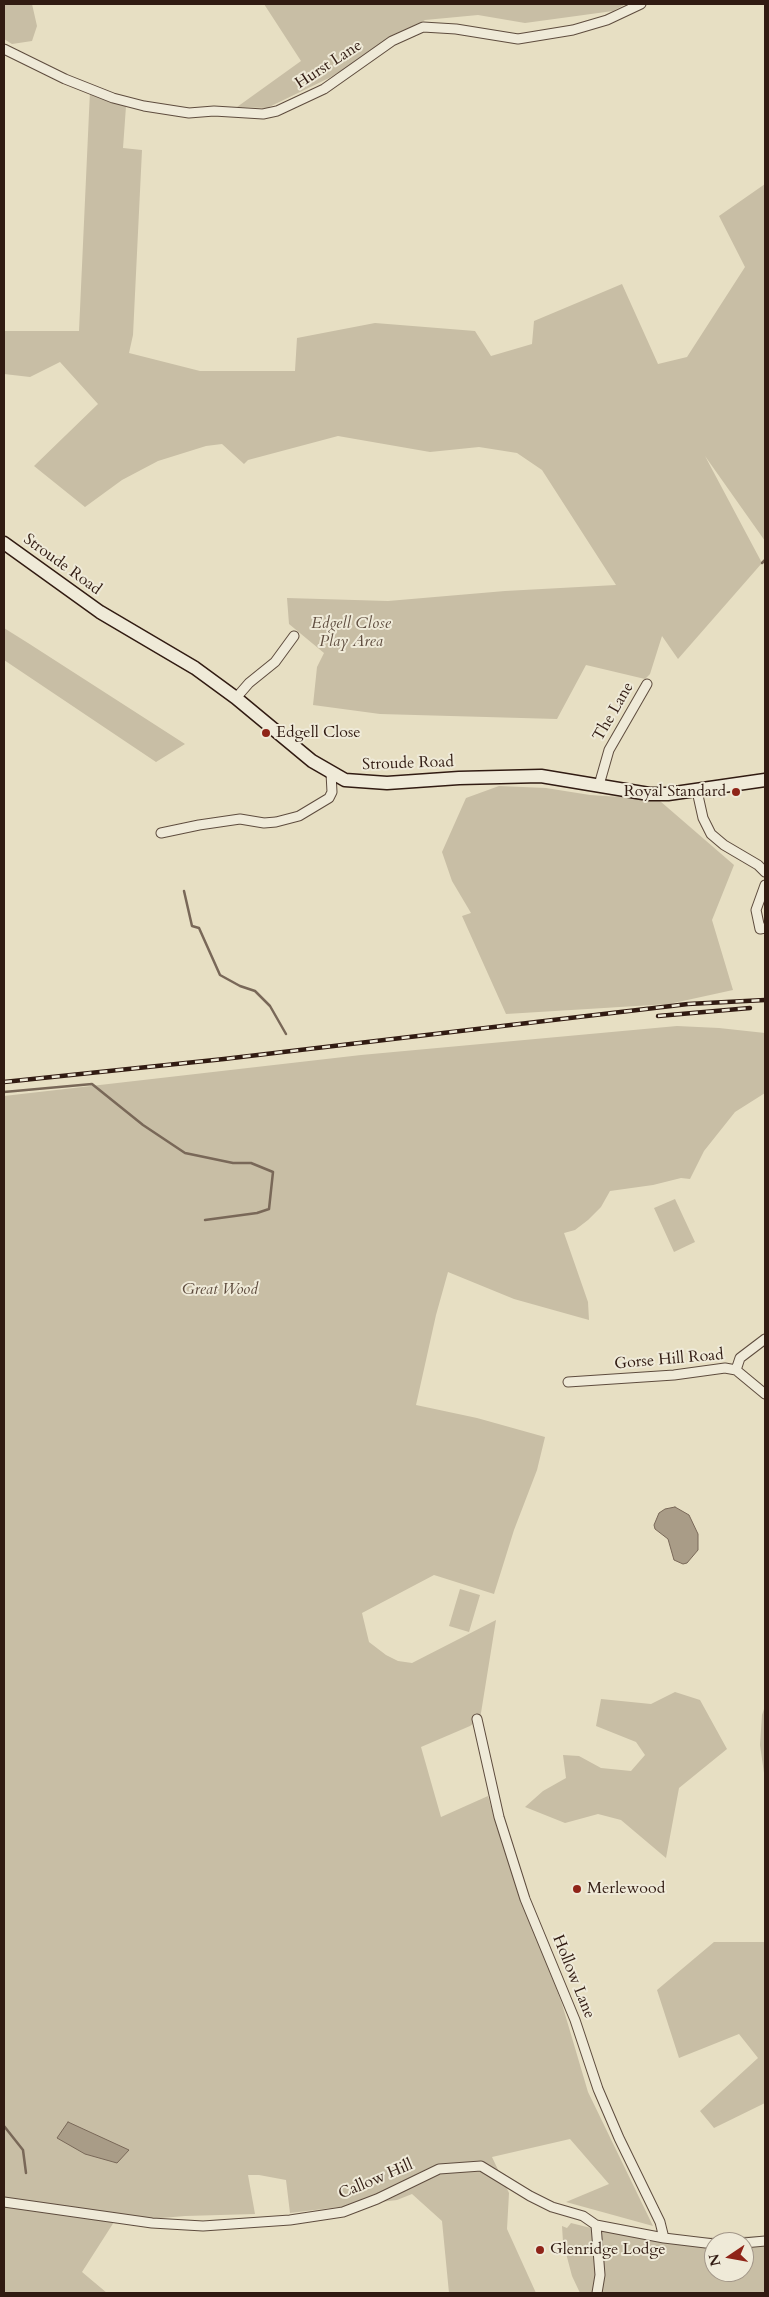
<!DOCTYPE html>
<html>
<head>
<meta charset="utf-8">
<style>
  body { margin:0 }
  #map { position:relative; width:769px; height:2297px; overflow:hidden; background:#e7dfc3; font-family:Cardo,serif }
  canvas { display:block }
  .frame { position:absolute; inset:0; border:5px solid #311b12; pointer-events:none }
  .north { position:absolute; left:704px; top:2232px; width:50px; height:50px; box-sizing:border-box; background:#efead8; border:1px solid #a39789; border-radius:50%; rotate:258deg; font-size:14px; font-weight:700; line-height:20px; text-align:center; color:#311b12 }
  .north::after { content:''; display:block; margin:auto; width:18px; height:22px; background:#8f2418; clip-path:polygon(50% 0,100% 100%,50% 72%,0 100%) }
</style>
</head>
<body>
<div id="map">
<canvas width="769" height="2297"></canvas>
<div class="frame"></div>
<div class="north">N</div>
</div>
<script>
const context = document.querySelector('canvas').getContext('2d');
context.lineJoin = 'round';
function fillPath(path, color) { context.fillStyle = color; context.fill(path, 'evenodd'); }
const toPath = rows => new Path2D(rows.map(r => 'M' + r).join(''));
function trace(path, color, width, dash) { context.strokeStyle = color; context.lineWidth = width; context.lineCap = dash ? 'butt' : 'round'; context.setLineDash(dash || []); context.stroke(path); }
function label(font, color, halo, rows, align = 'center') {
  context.font = font + ' Cardo,serif'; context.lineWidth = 4; context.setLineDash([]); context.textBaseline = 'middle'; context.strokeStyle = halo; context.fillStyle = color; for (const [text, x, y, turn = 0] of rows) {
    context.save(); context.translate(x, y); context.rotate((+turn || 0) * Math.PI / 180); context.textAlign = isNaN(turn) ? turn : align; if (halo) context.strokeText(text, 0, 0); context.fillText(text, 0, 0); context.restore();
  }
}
fillPath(toPath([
  [4,4,32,4,37,26,32,41,12,44,4,39],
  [264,4,626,4,613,11,525,23,478,15,425,20,329,78,267,108,237,107,301,61],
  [90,91,126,106,123,148,142,150,133,335,129,353,200,371,295,371,297,338,375,323,475,331,491,356,532,344,534,321,622,284,658,364,687,357,745,267,719,216,765,184,765,541,705,456,762,563,678,659,662,636,650,674,645,679,586,665,557,719,380,714,313,705,317,667,324,653,289,624,287,598,388,601,505,591,616,585,542,470,517,453,479,447,430,452,338,436,248,460,244,464,222,444,206,446,158,461,122,480,85,507,34,466,98,404,60,362,30,377,4,374,4,331,79,331],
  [4,628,28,643,185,744,156,762,4,660],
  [499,786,546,788,590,795,653,799,660,801,734,865,712,920,733,990,669,1004,506,1014,462,916,471,913,452,881,442,852,466,798],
  [677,1026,719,1028,765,1033,765,1093,735,1112,704,1151,690,1179,681,1178,653,1185,610,1191,601,1207,588,1220,575,1230,564,1233,588,1302,589,1320,514,1299,448,1272,436,1315,416,1405,477,1418,545,1437,537,1470,514,1530,494,1594,434,1575,362,1613,369,1642,386,1655,398,1661,412,1663,496,1620,480,1719,470,1726,421,1747,441,1817,488,1796,497,1828,562,2004,588,2092,653,2226,566,2202,609,2184,570,2139,492,2157,509,2193,507,2229,536,2293,449,2293,442,2221,412,2194,397,2200,290,2213,286,2180,259,2175,248,2175,255,2214,185,2216,114,2222,82,2272,107,2293,4,2293,4,1096,361,1055],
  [675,1199,695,1242,674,1252,654,1208],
  [460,1589,480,1595,469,1632,449,1626],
  [675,1692,700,1700,727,1749,679,1788,666,1858,621,1820,598,1814,565,1823,525,1807,543,1791,566,1778,563,1755,579,1756,601,1768,631,1771,645,1755,636,1742,596,1726,601,1699,651,1704],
  [765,1706,765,1780,760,1745,762,1715],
  [714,1942,765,1942,765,2103,714,2128,700,2111,758,2058,739,2034,679,2058,657,1990],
  [571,2223,607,2232,690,2238,765,2236,765,2293,580,2293,572,2276,563,2242,562,2226,567,2228],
  [714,2242,744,2242,744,2272,714,2272]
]), '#c8bea5');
const water = toPath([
  [675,1507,689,1515,698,1534,698,1550,687,1563,683,1564,674,1560,668,1539,655,1529,654,1525,659,1513,665,1509,675,1507],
  [68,2122,129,2150,117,2163,85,2154,57,2138,68,2122]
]);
fillPath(water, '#a99c87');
trace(water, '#796858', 1);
trace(toPath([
  [762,563,765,560],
  [184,891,192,926,199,928,220,975,240,986,255,991,270,1006,286,1034],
  [4,1092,92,1084,143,1125,185,1153,233,1163,251,1163,273,1172,269,1209,257,1213,205,1220],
  [4,2126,23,2150,26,2173]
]), '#796858', 2.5);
const street = toPath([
  [4,49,65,79,113,98,144,106,189,113,214,111,263,114,277,111,324,89,392,41,423,27,456,29,518,39,573,30,607,20,641,4],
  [236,698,249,683,275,662,294,636],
  [599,785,609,750,647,684],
  [697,791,703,818,711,834,724,845,758,865,765,872],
  [161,833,199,825,240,819,264,823,276,822,299,816,329,798,332,792,331,773],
  [765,885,756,910,760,929,765,928],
  [736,1370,740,1358,765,1339],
  [568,1382,674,1375,725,1368,736,1370,765,1394],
  [477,1719,499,1817,525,1899,575,2020,598,2089,619,2138,660,2222,664,2238],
  [4,2202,152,2223,203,2226,290,2220,343,2212,377,2199,439,2169,481,2166,530,2196,552,2207,583,2216,596,2225,664,2238,714,2244],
  [596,2225,600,2275,597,2293],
  [744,2243,765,2241]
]);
const secondary = toPath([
  [4,543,100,612,195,668,236,698,312,761,345,780,387,783,459,778,541,776,649,794,668,794,765,780]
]);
trace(street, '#5e4c3e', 11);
trace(secondary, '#311b12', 15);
trace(street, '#efead8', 9);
trace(secondary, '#efead8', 12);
const rail = toPath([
  [658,1016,750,1008],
  [4,1082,224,1059,688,1004,765,1000]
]);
trace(rail, '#311b12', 4.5);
trace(rail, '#efead8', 2.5, [8]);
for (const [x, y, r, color] of [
  [266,733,5,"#8f2418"],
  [736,792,5,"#8f2418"],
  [577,1889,5,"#8f2418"],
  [540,2250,5,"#8f2418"]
]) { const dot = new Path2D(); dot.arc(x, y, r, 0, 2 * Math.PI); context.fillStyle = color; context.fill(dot); trace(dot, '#efead8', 2); }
label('16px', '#311b12', '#efead8', [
  ["Hurst Lane",329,65,-33],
  ["Stroude Road",62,565,36],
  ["The Lane",614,712,-60],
  ["Stroude Road",408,764,-2],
  ["Gorse Hill Road",669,1360,-5],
  ["Hollow Lane",573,1977,68],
  ["Callow Hill",376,2180,-23]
]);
label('italic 16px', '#5e4c3e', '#efead8', [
  ["Edgell Close",351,624],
  ["Play Area",351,642],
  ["Great Wood",220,1290]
]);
label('16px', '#311b12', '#efead8', [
  ["Edgell Close",276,733],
  ["Royal Standard",726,792,"right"],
  ["Merlewood",587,1889],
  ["Glenridge Lodge",550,2250]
], 'left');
</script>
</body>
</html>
